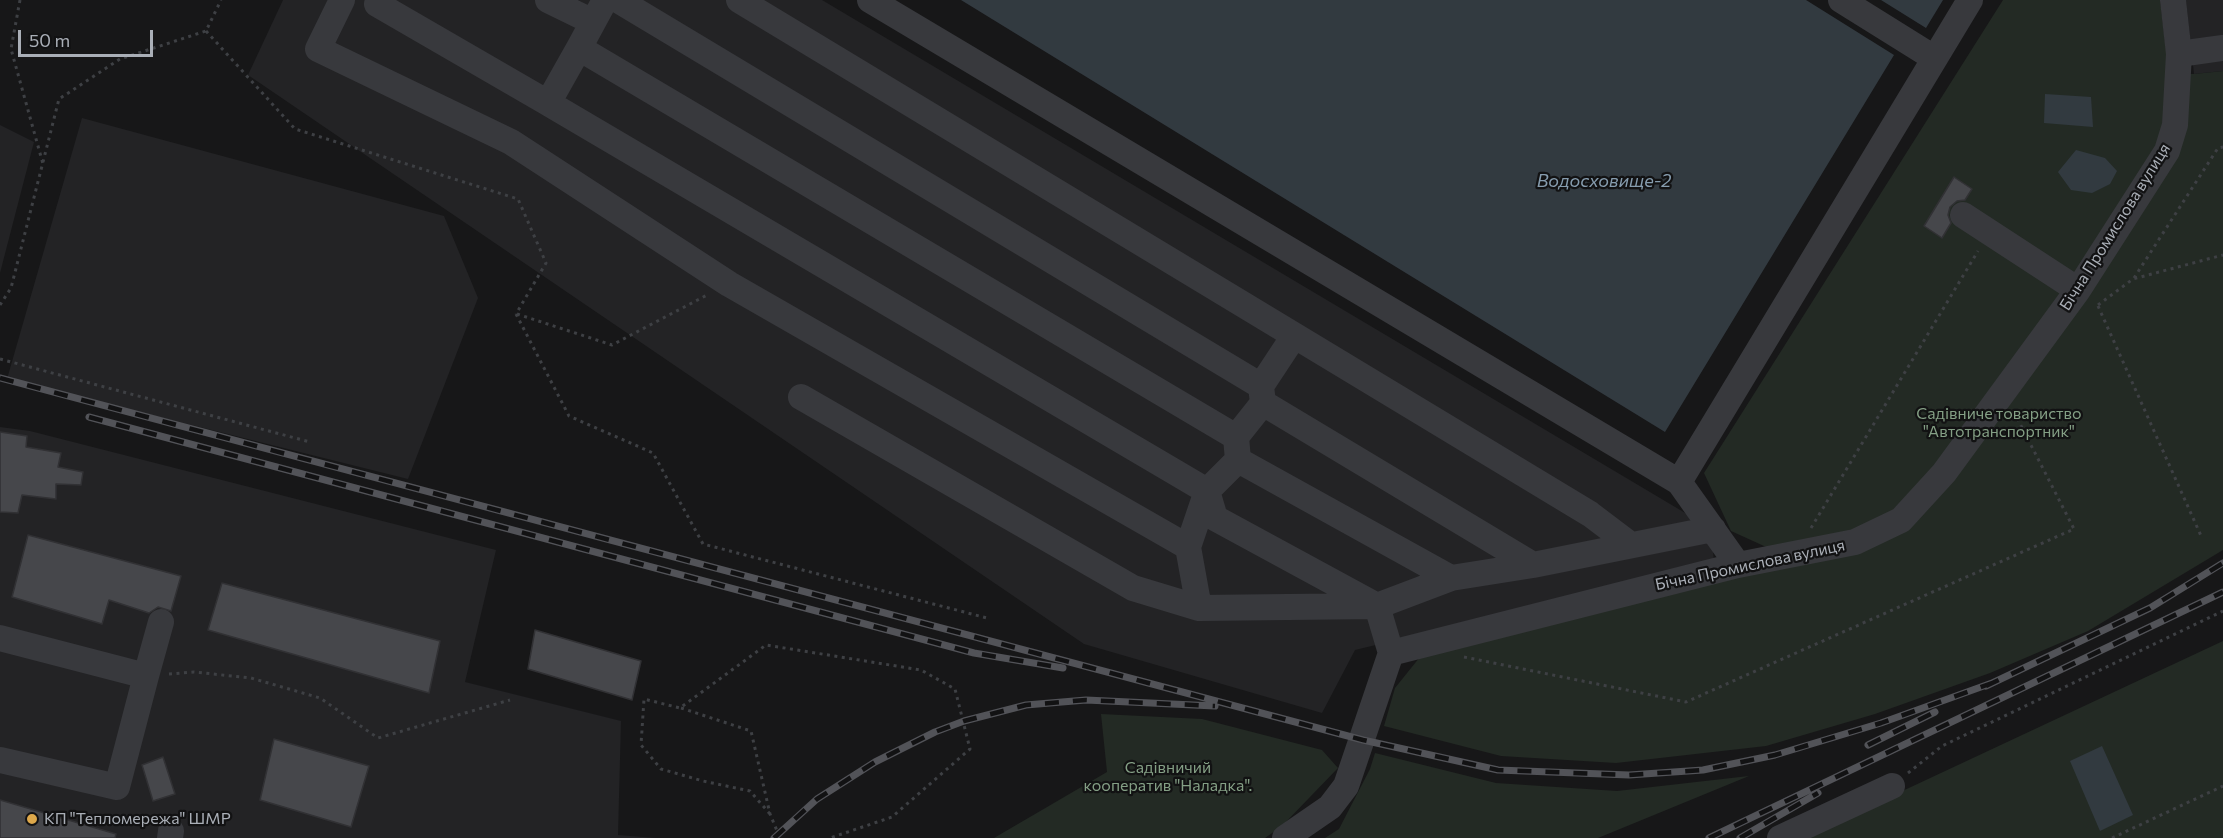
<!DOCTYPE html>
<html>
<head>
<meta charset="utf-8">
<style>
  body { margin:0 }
  #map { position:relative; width:2223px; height:838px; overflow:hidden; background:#171718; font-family:Commissioner,sans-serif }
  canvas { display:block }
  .scale { position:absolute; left:18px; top:30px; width:135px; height:27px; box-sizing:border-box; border:3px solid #aaafb7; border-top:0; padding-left:8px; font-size:18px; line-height:21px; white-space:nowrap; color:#aaafb7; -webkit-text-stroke:4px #121213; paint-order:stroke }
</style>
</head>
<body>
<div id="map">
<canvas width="2223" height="838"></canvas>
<div class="scale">50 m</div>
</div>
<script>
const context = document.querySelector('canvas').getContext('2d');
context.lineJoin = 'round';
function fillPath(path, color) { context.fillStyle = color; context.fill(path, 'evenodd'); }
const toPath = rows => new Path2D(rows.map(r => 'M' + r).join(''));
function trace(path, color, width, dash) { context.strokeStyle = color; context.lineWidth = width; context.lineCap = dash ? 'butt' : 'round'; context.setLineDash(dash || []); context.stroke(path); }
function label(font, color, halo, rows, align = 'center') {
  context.font = font + ' Commissioner,sans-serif'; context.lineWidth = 4.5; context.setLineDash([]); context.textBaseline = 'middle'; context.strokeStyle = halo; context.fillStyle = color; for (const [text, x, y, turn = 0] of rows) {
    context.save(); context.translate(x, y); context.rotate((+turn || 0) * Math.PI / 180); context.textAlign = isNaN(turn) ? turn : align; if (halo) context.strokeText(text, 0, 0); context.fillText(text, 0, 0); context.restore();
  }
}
fillPath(toPath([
  [283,0,822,0,1697,520,1712,539,1714,563,1355,650,1322,713,1084,644,248,75],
  [2186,0,2223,0,2223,71,2194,74],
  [82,118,444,216,478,298,408,479,7,379],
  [0,125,34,142,0,273],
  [0,427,30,431,496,550,465,682,621,721,618,835,656,838,0,838]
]), '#232325');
fillPath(toPath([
  [2003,0,2160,0,2169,74,2194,74,2223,71,2223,550,2088,631,1990,673,1875,714,1766,746,1616,763,1501,756,1384,726,1395,688,1428,647,1797,561,1731,531,1704,473],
  [2223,641,2223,838,1802,838],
  [1101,714,1202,719,1322,750,1338,768,1282,826,1265,838,994,838,1107,772],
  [1375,753,1496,783,1617,791,1749,776,1598,838,1325,838,1339,829,1370,769]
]), '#232a24');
fillPath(toPath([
  [961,0,1806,0,1894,55,1665,432],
  [1881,0,1943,0,1926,28],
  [2045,94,2091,97,2093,127,2044,123],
  [2076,150,2105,158,2117,171,2110,184,2092,193,2071,190,2058,172],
  [2102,746,2133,815,2100,831,2070,761]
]), '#323a40');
const building = toPath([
  [1954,177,1972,189,1965,200,1957,201,1950,207,1948,215,1951,223,1942,238,1924,226,1954,177],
  [0,432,27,436,26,447,61,453,58,467,83,472,81,485,56,484,56,499,22,495,18,513,0,512,0,432],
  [28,535,181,576,171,611,158,607,149,613,109,600,102,624,12,597,28,535],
  [222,583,440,641,429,693,208,630,222,583],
  [535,630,641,661,632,700,528,669,535,630],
  [274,739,369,766,351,827,260,800,274,739],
  [163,757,175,794,153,801,142,765,163,757],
  [0,800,116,834,115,838,0,838,0,800]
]);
fillPath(building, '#46474b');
trace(building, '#313134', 1.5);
trace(toPath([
  [20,0,11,49,43,164],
  [206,31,295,129,518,199,546,263,516,314],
  [2134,278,2218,148,2223,147],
  [0,305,11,288,59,99,120,59,206,31,221,0],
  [2098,305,2133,279,2223,255],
  [2098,306,2202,538],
  [516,314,569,416,653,453,703,544,987,618],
  [517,314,612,345,707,295],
  [0,359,310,442],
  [1811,528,1978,251],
  [1464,657,1686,702,2074,529,2014,412],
  [169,674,194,672,251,678,320,698,378,738,510,700],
  [681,708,751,731,770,814,780,838],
  [1908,773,1942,746,2223,611],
  [770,814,750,791,703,781,661,769,641,745,644,699,680,708,766,645,921,670,955,689,970,749,892,817,830,838],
  [2112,838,2223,786]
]), '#3e4044', 3, [3, 4.5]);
trace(toPath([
  [342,0,318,49,511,142,729,284,1188,547,1207,491,1238,460,1236,437,1263,403,1261,386,1294,336],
  [548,0,593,22],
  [618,0,1261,386],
  [739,0,1590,514,1631,545],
  [870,0,1679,482,1738,565],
  [1841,0,1934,58],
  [377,4,548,103],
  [579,48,605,0],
  [2179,54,2223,48],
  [1963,215,2078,290],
  [801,397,1133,588,1199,608,1377,606,1451,578],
  [1263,403,1533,565],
  [1236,437,579,48,548,103,1207,491,1215,518,1377,606,1391,653,1346,786,1330,807,1285,838],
  [1238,460,1451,578,1533,565,1713,529],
  [1679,482,1970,0],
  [1188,547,1199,608],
  [0,638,146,676,117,787,0,760],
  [1391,653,1738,565,1855,542,1901,520,1944,473,2078,290,2167,151,2175,125,2179,54,2173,0],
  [146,676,161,622],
  [170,838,171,831],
  [1780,838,1892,786]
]), '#38393d', 26);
const rail = toPath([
  [0,378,1363,740,1498,770,1629,775,1703,770,1775,755,1881,723,1992,683],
  [89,417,974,653,1063,668],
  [1986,686,2150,608,2223,563],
  [1868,745,1935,712],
  [774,838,817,799,875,762,935,732,964,721,1026,705,1086,700,1215,706],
  [1709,838,2223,592],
  [1740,838,1818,793]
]);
trace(rail, '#525358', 7);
trace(rail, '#121213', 4.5, [14]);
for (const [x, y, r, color] of [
  [32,819,6,"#dda84b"]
]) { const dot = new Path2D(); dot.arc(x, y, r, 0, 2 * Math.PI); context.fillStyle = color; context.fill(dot); trace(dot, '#121213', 2); }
label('16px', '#aaafb7', '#121213', [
  ["Бічна Промислова вулиця",2115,227,-58],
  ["Бічна Промислова вулиця",1750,565,-12]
]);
label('16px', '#849f85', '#121213', [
  ["Садівниче товариство",1999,414],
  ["\"Автотранспортник\"",1999,432],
  ["Садівничий",1168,768],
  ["кооператив \"Наладка\".",1168,786]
]);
label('16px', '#aaafb7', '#121213', [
  ["КП \"Тепломережа\" ШМР",44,819]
], 'left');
label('italic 18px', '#869cae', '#121213', [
  ["Водосховище-2",1604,181]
]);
</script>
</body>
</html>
